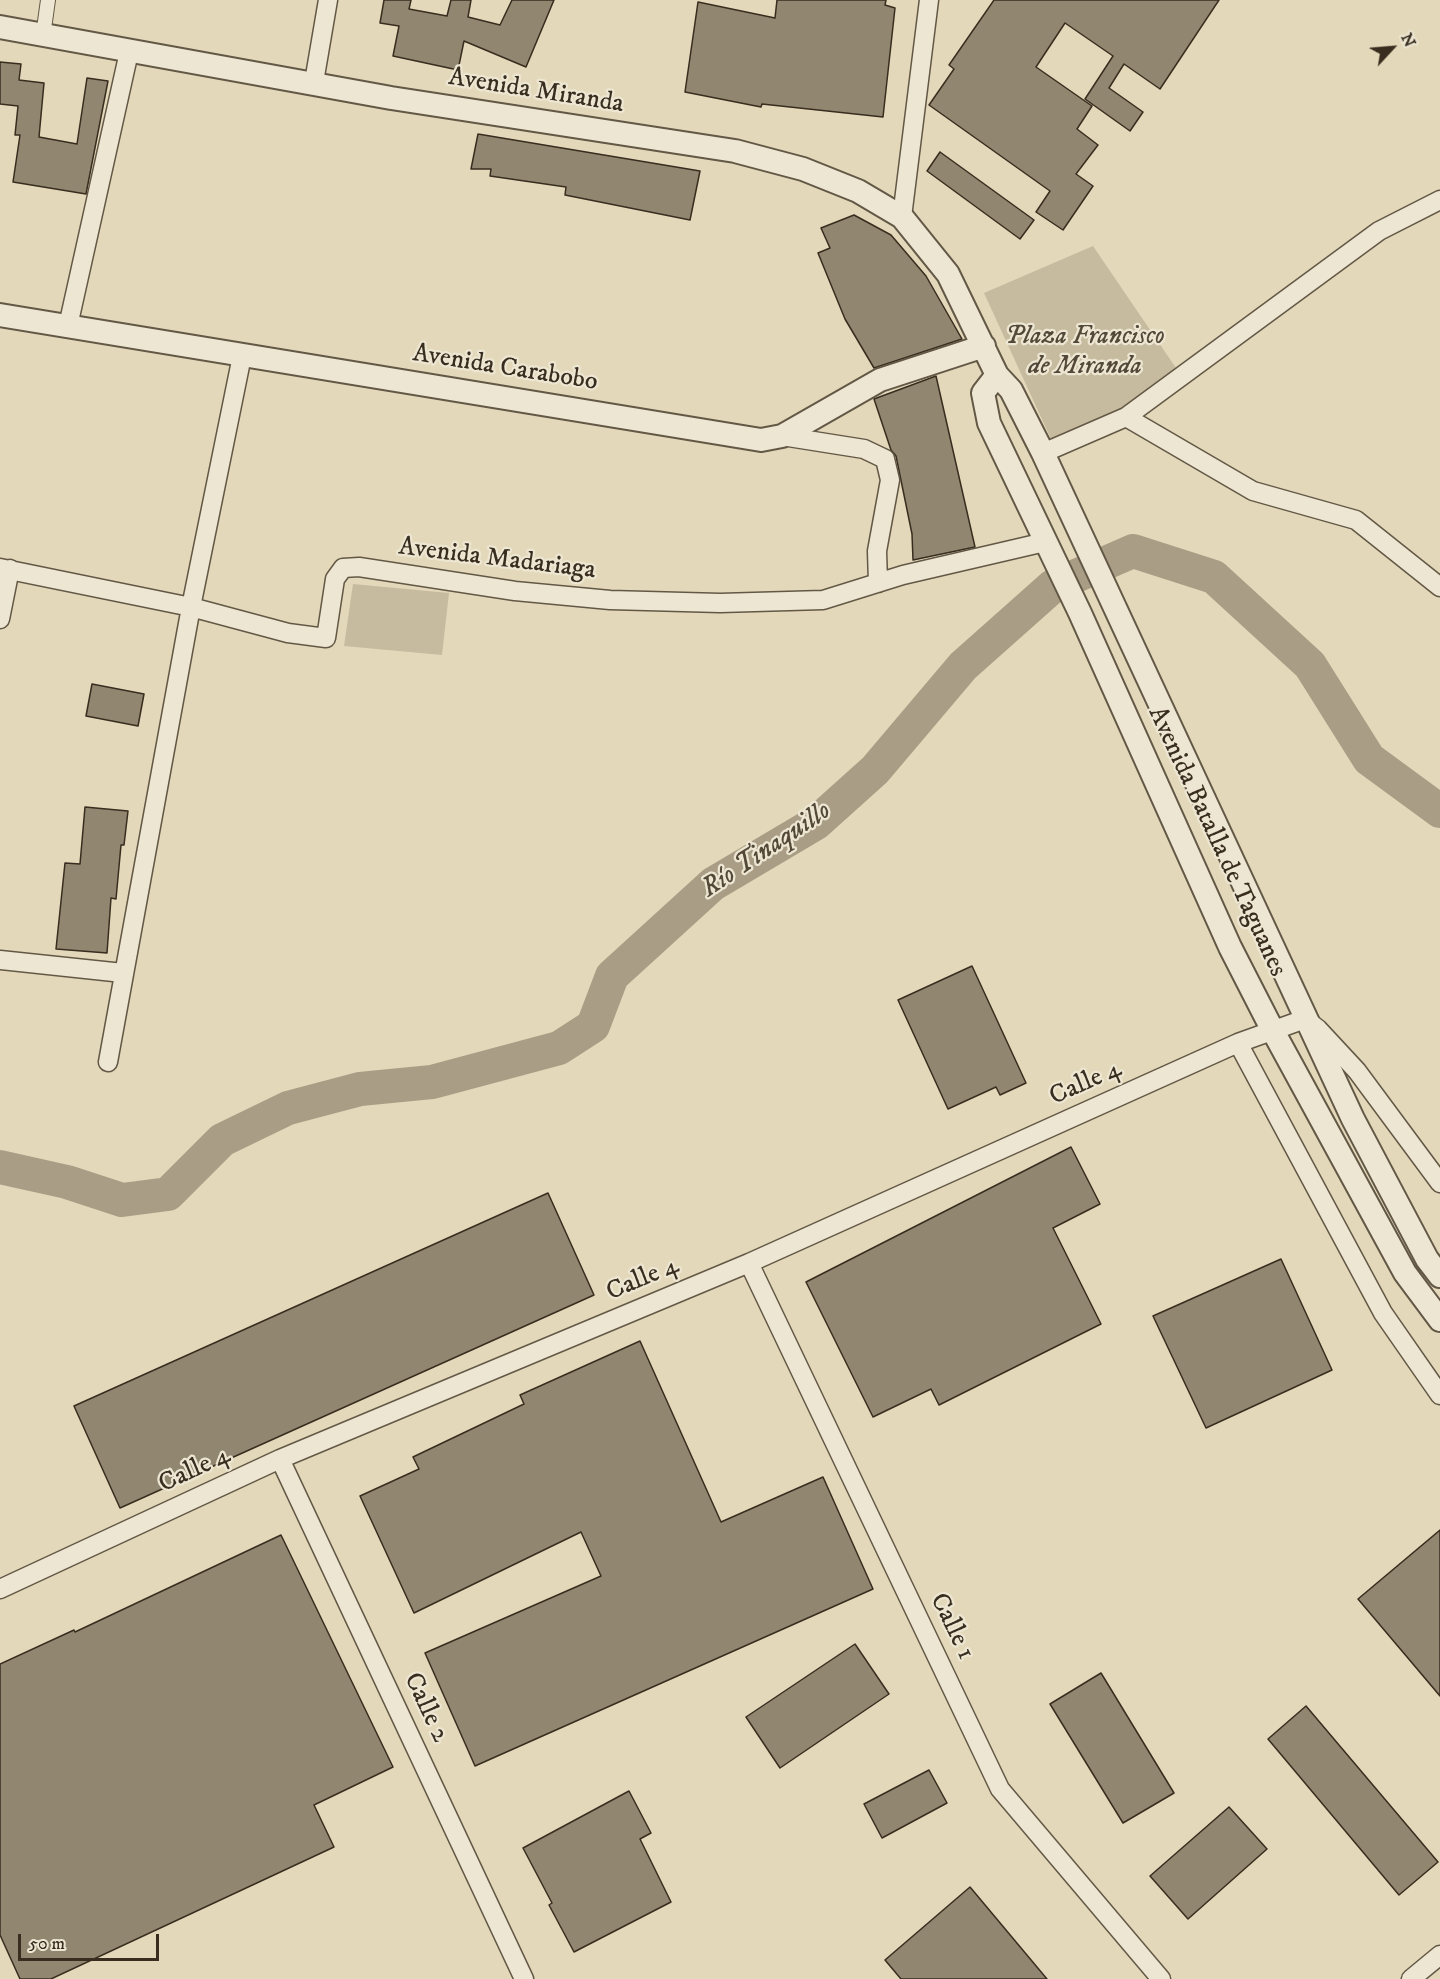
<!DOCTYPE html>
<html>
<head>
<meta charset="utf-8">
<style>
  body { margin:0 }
  #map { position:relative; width:1440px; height:1979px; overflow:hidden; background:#e3d8b9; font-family:"IM FELL DW Pica",serif }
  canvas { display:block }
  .north { position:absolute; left:1362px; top:18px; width:60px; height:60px; -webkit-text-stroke:4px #ede6d2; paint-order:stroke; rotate:64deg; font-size:16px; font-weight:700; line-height:24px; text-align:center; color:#382d1f }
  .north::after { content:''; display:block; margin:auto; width:21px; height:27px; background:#382d1f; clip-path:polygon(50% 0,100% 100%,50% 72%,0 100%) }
  .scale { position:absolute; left:18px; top:1934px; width:141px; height:27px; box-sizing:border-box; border:3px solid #382d1f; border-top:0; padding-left:8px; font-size:18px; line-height:21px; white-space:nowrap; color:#382d1f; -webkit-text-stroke:4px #ede6d2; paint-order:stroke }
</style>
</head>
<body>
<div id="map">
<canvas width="1440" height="1979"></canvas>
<div class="north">N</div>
<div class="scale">50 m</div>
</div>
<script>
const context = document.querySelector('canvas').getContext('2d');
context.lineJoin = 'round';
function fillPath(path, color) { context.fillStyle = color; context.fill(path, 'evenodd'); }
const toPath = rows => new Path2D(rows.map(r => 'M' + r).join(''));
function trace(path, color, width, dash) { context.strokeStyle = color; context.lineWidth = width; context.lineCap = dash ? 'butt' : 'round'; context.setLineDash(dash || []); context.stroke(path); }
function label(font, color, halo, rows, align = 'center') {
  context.font = font + ' "IM FELL DW Pica",serif'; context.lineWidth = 4.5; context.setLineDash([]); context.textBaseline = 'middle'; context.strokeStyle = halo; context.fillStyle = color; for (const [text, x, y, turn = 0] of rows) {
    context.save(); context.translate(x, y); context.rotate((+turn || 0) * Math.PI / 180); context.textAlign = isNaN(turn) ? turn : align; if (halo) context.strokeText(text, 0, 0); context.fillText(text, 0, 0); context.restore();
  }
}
fillPath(toPath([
  [1093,246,1176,368,1117,412,1051,439,984,293],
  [353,584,449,593,442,655,344,646]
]), '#c6bb9f');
trace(toPath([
  [0,1167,67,1182,122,1200,168,1194,222,1140,288,1108,360,1089,432,1082,559,1048,593,1026,612,976,713,884,816,823,875,770,963,666,1053,586,1133,551,1214,577,1310,665,1369,759,1440,811]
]), '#a99e85', 34);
const building = toPath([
  [384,0,411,0,409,9,447,16,451,0,471,0,468,17,500,25,512,0,554,0,526,67,464,41,458,70,393,56,399,26,380,23,384,0],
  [777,0,886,0,885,5,895,8,883,117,762,104,761,107,685,92,698,2,775,18,777,0],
  [994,0,1219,0,1160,89,1124,64,1109,88,1143,112,1130,131,1085,99,1113,56,1065,23,1036,67,1092,106,1077,129,1098,145,1076,174,1093,186,1063,230,1036,212,1050,191,929,105,954,69,949,65,994,0],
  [0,62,21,64,19,80,44,83,39,137,77,144,87,78,108,81,86,194,13,182,20,135,15,135,18,106,0,104,0,62],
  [478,134,700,171,690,220,565,195,566,187,490,176,491,169,471,169,478,134],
  [940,152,1034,220,1020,239,927,171,940,152],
  [854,215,891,235,926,276,962,339,874,368,845,319,818,253,830,248,821,228,854,215],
  [936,376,975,547,913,560,912,534,896,456,891,450,874,399,936,376],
  [92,684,144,694,138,726,86,716,92,684],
  [85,807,128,811,124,845,121,845,116,899,111,898,107,953,56,949,65,863,80,864,85,807],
  [972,966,1026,1083,1000,1095,996,1087,948,1109,898,1000,972,966],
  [1071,1147,1100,1204,1053,1228,1101,1324,939,1405,931,1389,873,1417,806,1282,1071,1147],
  [548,1193,594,1295,120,1508,74,1406,548,1193],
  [1281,1259,1332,1370,1206,1428,1153,1316,1281,1259],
  [640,1341,721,1522,823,1477,873,1589,475,1766,425,1653,601,1576,581,1532,414,1613,360,1496,419,1469,413,1457,524,1404,520,1395,640,1341],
  [1440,1530,1440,1696,1358,1599,1440,1530],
  [281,1535,393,1767,314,1805,334,1847,51,1979,20,1979,0,1935,0,1664,74,1630,75,1632,281,1535],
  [855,1644,889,1694,780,1768,746,1717,855,1644],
  [1101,1673,1174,1793,1123,1823,1050,1704,1101,1673],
  [1306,1706,1438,1862,1399,1895,1268,1739,1306,1706],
  [929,1770,947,1803,882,1838,864,1804,929,1770],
  [629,1791,651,1833,640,1839,671,1902,574,1952,549,1905,552,1903,523,1848,629,1791],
  [1229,1807,1267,1849,1188,1919,1150,1876,1229,1807],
  [970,1887,1047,1979,901,1979,885,1960,970,1887]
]);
fillPath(building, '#91866f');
trace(building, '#382d1f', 1.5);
const pedestrian = toPath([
  [43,36,48,0]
]);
const minor = toPath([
  [314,82,328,0],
  [902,217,929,0],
  [68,326,129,52],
  [1126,417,1379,231,1440,200],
  [782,436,864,449,885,459,890,480,877,551,878,583],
  [1043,453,1126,417,1253,491,1356,520,1440,587],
  [0,568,191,607,288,633,326,638,335,579,343,568,359,567,515,591,610,600,720,603,823,600,903,575,1045,542],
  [0,619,10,569],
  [0,960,123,973],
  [1238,1043,1383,1313,1440,1395],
  [108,1062,191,607,242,356],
  [749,1263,1000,1789,1161,1979],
  [280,1459,524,1979],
  [0,1589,280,1459,749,1263,1238,1043,1305,1019,1318,1029,1357,1071,1440,1183],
  [1411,1979,1440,1955]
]);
const tertiary = toPath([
  [0,27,391,98,735,151,803,169,858,191,902,217,948,274,997,375,1011,390,1043,453,1353,1119,1427,1259,1440,1276],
  [0,315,761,440,782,436,880,380,984,346],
  [997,375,983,393,989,423,1080,613,1230,947,1273,1031,1405,1273,1440,1320]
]);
trace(pedestrian, '#635846', 16);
trace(minor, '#635846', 21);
trace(tertiary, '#635846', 26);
trace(pedestrian, '#ede6d2', 14);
trace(minor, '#ede6d2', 18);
trace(tertiary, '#ede6d2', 22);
label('26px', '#382d1f', '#ede6d2', [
  ["Avenida Miranda",536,92,9],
  ["Avenida Carabobo",505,369,9],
  ["Avenida Madariaga",497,560,7],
  ["Avenida Batalla de Taguanes",1216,842,65],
  ["Calle 4",1086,1084,-24],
  ["Calle 4",643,1280,-23],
  ["Calle 4",195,1471,-25],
  ["Calle 1",951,1627,64],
  ["Calle 2",425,1708,65]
]);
label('italic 26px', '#544939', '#ede6d2', [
  ["Plaza Francisco",1085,338],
  ["de Miranda",1085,368]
]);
label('italic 27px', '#544938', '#ede6d2', [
  ["Río Tinaquillo",767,851,-34]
]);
</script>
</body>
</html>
